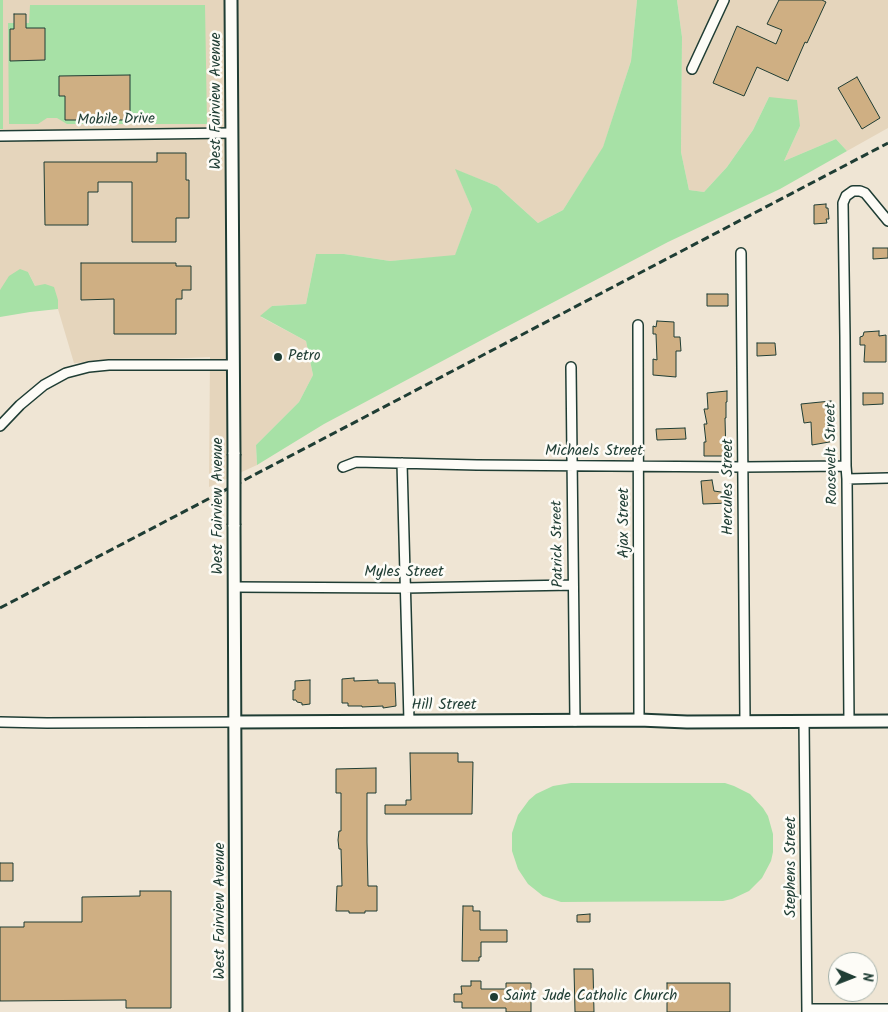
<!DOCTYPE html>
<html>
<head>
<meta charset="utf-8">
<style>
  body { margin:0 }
  #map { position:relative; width:888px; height:1012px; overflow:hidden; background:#efe5d4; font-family:Kalam,sans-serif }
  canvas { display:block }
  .north { position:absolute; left:828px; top:952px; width:50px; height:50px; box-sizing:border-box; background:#fdfcf7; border:1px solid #a4b0a9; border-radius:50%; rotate:91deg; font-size:14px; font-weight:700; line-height:20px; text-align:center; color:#1f3d34 }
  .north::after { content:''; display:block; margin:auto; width:18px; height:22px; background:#1f3d34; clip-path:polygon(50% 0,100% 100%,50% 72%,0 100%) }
</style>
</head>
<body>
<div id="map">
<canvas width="888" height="1012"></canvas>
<div class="north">N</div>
</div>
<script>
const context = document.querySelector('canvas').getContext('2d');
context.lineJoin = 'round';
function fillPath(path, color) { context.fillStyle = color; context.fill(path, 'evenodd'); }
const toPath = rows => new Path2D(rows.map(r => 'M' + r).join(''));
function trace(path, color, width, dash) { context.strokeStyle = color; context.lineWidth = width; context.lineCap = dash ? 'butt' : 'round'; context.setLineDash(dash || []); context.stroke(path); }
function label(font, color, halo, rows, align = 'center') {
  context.font = font + ' Kalam,sans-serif'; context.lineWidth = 5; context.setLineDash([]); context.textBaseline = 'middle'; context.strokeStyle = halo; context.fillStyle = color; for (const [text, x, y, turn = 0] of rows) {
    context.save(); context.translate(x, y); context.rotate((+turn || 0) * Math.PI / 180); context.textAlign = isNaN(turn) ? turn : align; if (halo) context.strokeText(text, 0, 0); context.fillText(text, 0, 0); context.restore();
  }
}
fillPath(toPath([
  [0,0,637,0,631,61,603,148,563,210,538,223,497,186,456,170,472,209,455,256,390,261,344,254,316,254,306,304,272,306,261,317,306,341,313,375,299,402,256,445,257,465,209,487,210,357,74,363,58,309,58,300,35,286,28,272,0,290],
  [677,0,888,0,888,128,847,151,836,139,784,161,800,126,769,97,753,130,727,167,704,192,689,190,681,152,682,37]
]), '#e5d5bc');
fillPath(toPath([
  [0,0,3,0,3,129,0,129],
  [637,0,677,0,682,37,681,152,689,190,704,192,727,167,753,130,769,97,797,100,800,126,784,161,836,139,847,151,780,189,668,242,493,334,324,424,257,465,256,445,299,402,313,375,306,341,260,316,272,306,306,304,316,254,344,254,390,261,455,255,472,209,455,169,497,186,538,223,563,210,603,147,631,61],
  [30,5,205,5,207,124,67,124,57,118,47,118,38,124,9,124,8,23,29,23],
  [20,269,28,272,35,286,45,284,54,287,58,300,58,309,30,312,0,317,0,290,9,276],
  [571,783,725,783,734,786,750,794,763,808,768,816,773,834,773,852,771,861,762,878,749,891,732,899,723,901,561,902,543,896,528,884,518,869,512,851,512,833,518,815,529,800,536,794,553,786]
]), '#a7e1a6');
const building = toPath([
  [779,0,822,0,826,2,807,43,805,42,788,81,757,67,744,96,713,83,737,26,776,44,782,30,767,24,779,0],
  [14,14,26,14,26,28,45,28,45,60,10,61,10,29,14,29,14,14],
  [130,75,130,120,65,120,65,96,59,96,59,76,130,75],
  [857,77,880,118,862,129,838,88,857,77],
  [157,153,186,153,186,180,189,180,189,218,176,218,176,242,132,242,132,182,98,182,98,192,88,192,88,225,45,225,44,162,157,162,157,153],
  [826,204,826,208,828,208,829,219,826,219,827,223,814,224,814,205,826,204],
  [873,248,888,248,888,258,873,259,873,248],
  [81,263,176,263,176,266,191,266,191,290,182,290,182,299,176,299,176,334,114,334,114,299,81,300,81,263],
  [707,294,728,294,728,306,707,306,707,294],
  [657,321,674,322,674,337,680,337,681,351,676,351,676,377,653,375,653,359,657,360,656,334,653,334,653,326,656,327,657,321],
  [879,331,879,336,886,335,886,362,864,362,865,345,860,345,860,337,863,336,864,332,879,331],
  [757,343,775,343,776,355,757,356,757,343],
  [727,391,727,402,726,402,726,418,725,418,726,456,704,456,704,442,706,442,704,424,707,424,704,409,708,409,707,393,727,391],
  [863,393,883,393,883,404,863,405,863,393],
  [831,401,835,441,812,445,811,422,804,423,801,404,831,401],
  [685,428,686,439,657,440,656,429,685,428],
  [712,480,714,491,728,493,729,503,703,504,701,481,712,480],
  [354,678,354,681,378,680,378,683,395,683,396,706,383,708,383,706,362,707,362,706,348,706,348,703,342,703,342,679,354,678],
  [310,680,310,704,302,705,302,703,297,702,296,700,293,700,293,690,295,690,295,681,310,680],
  [410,753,458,753,458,762,473,762,472,814,385,814,385,805,406,805,406,800,411,800,410,753],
  [376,768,376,793,367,793,367,842,368,886,377,886,377,911,365,911,365,913,349,913,349,911,336,911,337,886,342,886,341,849,339,849,338,840,339,831,341,831,341,793,336,793,336,769,376,768],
  [0,863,13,863,13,881,0,881,0,863],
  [140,891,171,891,171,1008,126,1008,126,1000,0,1001,0,927,24,927,24,922,82,922,82,897,140,896,140,891],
  [463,906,473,906,473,911,480,911,480,930,507,930,507,942,481,942,481,957,479,957,479,961,462,961,463,906],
  [590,914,590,922,577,922,577,915,590,914],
  [574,969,593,969,594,1012,575,1012,574,969],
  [471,981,481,981,481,989,506,989,506,983,531,983,531,1012,506,1012,506,1008,462,1008,462,1002,454,1002,454,994,462,994,461,986,471,986,471,981],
  [667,983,730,983,730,1012,667,1012,667,983]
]);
fillPath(building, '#cfaf83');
trace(building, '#1f3d34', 1);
const street = toPath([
  [692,69,724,0],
  [0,136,232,133],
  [741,253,745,721],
  [638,325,639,720],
  [571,367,575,721],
  [0,426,20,405,44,385,66,373,89,367,109,365,233,365],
  [402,463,409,721],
  [343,467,356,462,477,465,743,467,846,466],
  [847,479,888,478],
  [234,587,405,588,573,585],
  [804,721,807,1012],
  [849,721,847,479,846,466,845,337,843,203,846,196,853,191,860,191,865,193,888,221],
  [0,722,47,723,235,722],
  [807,1009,888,1009]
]);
const secondary = toPath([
  [231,0,234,454],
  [234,525,236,1012],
  [235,722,639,720,687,722,888,721]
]);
trace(street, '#1f3d34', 12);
trace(secondary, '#1f3d34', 15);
trace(street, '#fdfcf7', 9);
trace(secondary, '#fdfcf7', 11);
trace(toPath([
  [0,608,888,143]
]), '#1f3d34', 3, [8, 4]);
const secondaryBridge = toPath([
  [234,454,234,525]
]);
trace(secondaryBridge, '#1f3d34', 15, []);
trace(secondaryBridge, '#fdfcf7', 11);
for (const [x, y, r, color] of [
  [278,357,5,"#1f3d34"],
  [494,997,5,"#1f3d34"]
]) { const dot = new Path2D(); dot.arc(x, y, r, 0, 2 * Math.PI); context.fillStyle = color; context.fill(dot); trace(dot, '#fdfcf7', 2); }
label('15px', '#1f3d34', '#fdfcf7', [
  ["West Fairview Avenue",217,101,-90],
  ["Mobile Drive",116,121,-1],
  ["Michaels Street",594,452],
  ["Roosevelt Street",833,454,-91],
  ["Hercules Street",729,487,-90],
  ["West Fairview Avenue",219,506,-90],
  ["Ajax Street",625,523,-90],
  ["Patrick Street",559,544,-91],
  ["Myles Street",404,573],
  ["Hill Street",444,706],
  ["Stephens Street",792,867,-90],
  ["West Fairview Avenue",221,911,-90]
]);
label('15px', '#1f3d34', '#fdfcf7', [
  ["Petro",288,357],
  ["Saint Jude Catholic Church",504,997]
], 'left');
</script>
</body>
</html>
